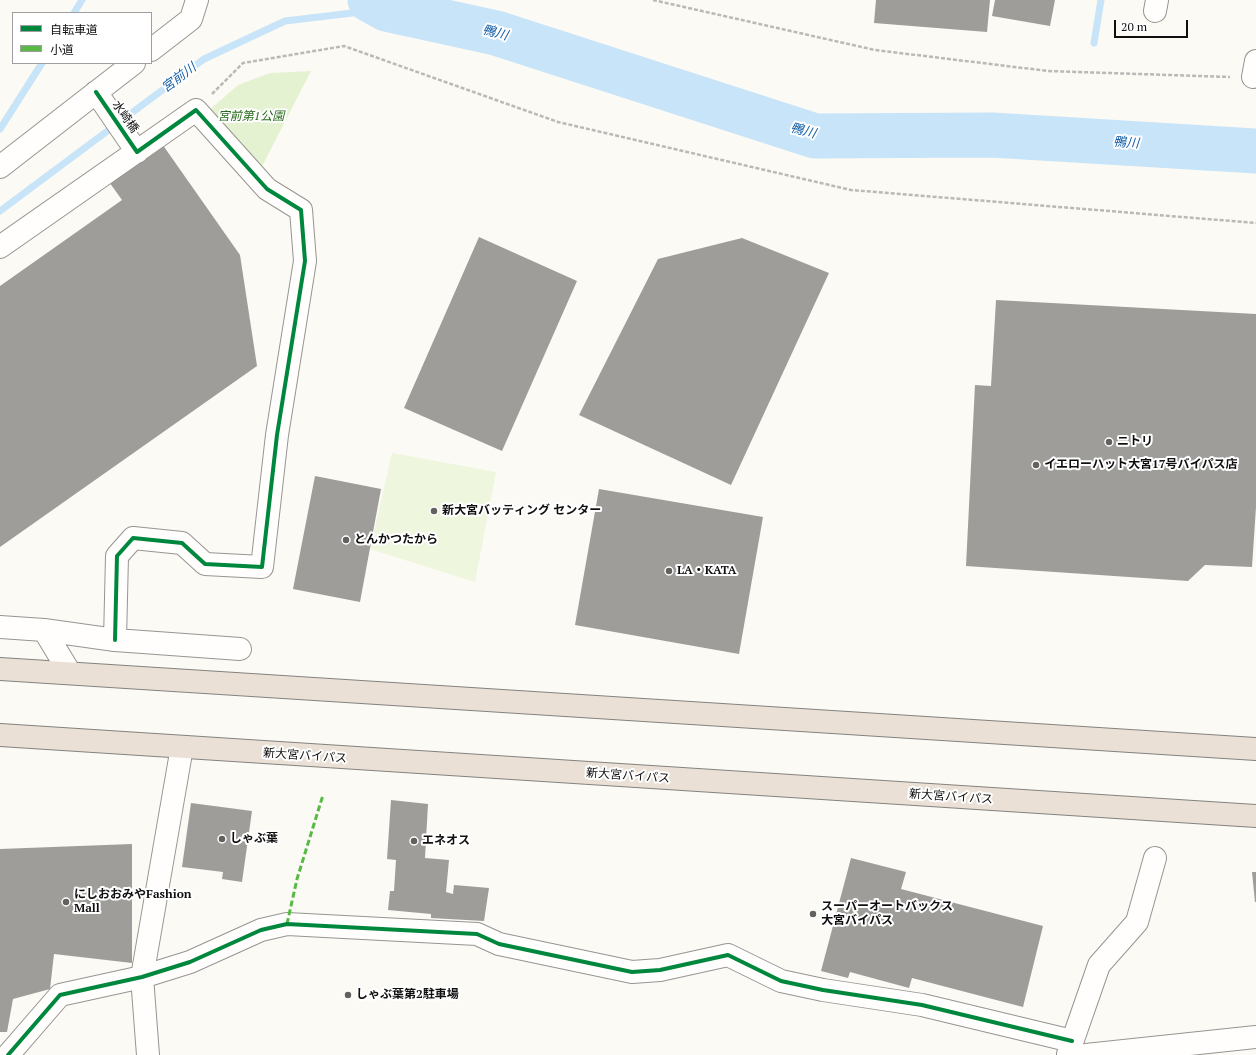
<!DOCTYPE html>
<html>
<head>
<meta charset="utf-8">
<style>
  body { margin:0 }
  #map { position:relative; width:1256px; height:1055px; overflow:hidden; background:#fcfaf4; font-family:"PT Serif","Noto Sans JP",serif }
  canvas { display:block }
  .legend { position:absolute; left:12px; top:12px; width:140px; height:52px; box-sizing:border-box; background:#fff; border:1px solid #9f9f9f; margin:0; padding:5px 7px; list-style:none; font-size:12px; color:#0f0f0f }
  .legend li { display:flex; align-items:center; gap:8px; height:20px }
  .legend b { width:20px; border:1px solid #9f9f9f }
  .scale { position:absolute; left:1114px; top:20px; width:74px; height:18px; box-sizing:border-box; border:2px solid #0f0f0f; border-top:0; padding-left:5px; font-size:12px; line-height:14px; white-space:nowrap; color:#0f0f0f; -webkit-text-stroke:3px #fff; paint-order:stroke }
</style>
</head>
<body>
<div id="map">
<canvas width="1256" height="1055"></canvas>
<ul class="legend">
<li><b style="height:5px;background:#00873e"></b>自転車道</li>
<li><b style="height:5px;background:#58b947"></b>小道</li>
</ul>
<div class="scale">20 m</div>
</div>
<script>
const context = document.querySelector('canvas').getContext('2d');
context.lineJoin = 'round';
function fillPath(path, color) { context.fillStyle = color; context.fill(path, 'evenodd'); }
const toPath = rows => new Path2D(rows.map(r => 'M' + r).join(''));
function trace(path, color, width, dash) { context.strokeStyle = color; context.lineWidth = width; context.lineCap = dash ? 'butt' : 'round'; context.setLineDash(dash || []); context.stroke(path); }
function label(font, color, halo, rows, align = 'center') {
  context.font = font + ' "PT Serif","Noto Sans JP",serif'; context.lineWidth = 4; context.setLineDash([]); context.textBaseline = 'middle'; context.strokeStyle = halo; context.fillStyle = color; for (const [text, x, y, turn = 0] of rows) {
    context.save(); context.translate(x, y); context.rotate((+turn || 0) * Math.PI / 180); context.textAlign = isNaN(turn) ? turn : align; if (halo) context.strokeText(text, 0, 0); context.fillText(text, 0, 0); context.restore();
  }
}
fillPath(toPath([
  [311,71,256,178,206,113,238,85,270,73]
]), '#e4f2d2');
fillPath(toPath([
  [392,453,496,472,475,582,370,549]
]), '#eef6dd');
trace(toPath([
  [74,13,82,0],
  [1094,43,1101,0],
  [0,129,42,63],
  [0,211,204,59,285,21,386,9]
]), '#c8e4f8', 7);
trace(toPath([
  [370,0,386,9,496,33,815,136,992,135,1256,151]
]), '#c8e4f8', 45);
fillPath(toPath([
  [876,0,990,0,987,32,874,23],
  [995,0,1055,0,1050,26,992,16],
  [160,141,240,255,257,366,0,547,0,286,122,200,107,179],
  [479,237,577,281,502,451,404,408],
  [742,238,829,273,731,485,579,415,658,259],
  [996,300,1256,314,1256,507,1252,567,1205,565,1188,581,966,566,975,385,991,386],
  [315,476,381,489,360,602,293,589],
  [599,489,763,517,739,654,575,625],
  [391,800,428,804,425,858,449,860,446,892,453,894,454,885,489,888,484,921,431,918,431,914,388,910,390,891,394,891,396,860,387,859],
  [191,803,252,811,242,882,222,879,223,872,182,867],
  [132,844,132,963,54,954,50,989,13,999,7,1032,0,1032,0,849],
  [851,858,906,872,901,889,1043,926,1023,1007,912,978,909,988,850,972,848,978,821,971],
  [1252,872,1256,872,1256,902,1255,902]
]), '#9f9d99');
const minor = toPath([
  [1155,11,1157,0],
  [151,50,191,19,197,0],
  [1253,77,1256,61],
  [96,92,137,152],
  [0,167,134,63],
  [0,247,196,110,267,189,301,210,305,261,277,435,262,567,205,564,182,543,133,538,117,556,115,640],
  [0,627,44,630,70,673],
  [44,630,115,640,240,649],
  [1068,1054,1099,965,1137,922,1155,858],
  [8,1055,60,995,142,977,190,962,261,930,287,924,477,934,499,944,632,972,660,970,728,955,781,981,823,990,922,1005,1072,1041],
  [148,1055,142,977,182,747],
  [1086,1055,1256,1037]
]);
const highway = toPath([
  [0,669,1256,749],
  [0,735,1256,816]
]);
trace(minor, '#969592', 24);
trace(highway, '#83827f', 24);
trace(toPath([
  [653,0,875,50,1048,71,1230,77],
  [212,94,243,63,344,46,558,122,851,190,1256,223]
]), '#b9b9b8', 2.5, [4, 2]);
trace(minor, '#fffefd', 22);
trace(highway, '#eae0d5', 22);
trace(toPath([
  [287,924,297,879,323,795]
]), '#58b947', 3, [6, 3]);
trace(toPath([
  [96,92,137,152,196,110,267,189,301,210,305,261,277,435,262,567,205,564,182,543,133,538,117,556,115,640],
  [8,1055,60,995,142,977,190,962,261,930,287,924,477,934,499,944,632,972,660,970,728,955,781,981,823,990,922,1005,1072,1041]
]), '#00873e', 4);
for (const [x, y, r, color] of [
  [1109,442,4,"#62615f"],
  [1036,465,4,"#62615f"],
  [434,511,4,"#62615f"],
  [346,540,4,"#62615f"],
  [669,571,4,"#62615f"],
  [222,839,4,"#62615f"],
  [414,841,4,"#62615f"],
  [66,902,4,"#62615f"],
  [813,914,4,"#62615f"],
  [348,995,4,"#62615f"]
]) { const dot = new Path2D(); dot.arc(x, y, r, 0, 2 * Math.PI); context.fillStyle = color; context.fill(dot); trace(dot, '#fff', 1.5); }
label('12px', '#0f0f0f', '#fff', [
  ["水崎橋",125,117,55],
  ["新大宮バイパス",305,756,4],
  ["新大宮バイパス",628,776,4],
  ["新大宮バイパス",951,797,4]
]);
label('italic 12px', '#276a1b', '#fff', [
  ["宮前第1公園",251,117]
]);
label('bold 12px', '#0f0f0f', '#fff', [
  ["ニトリ",1117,442],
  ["イエローハット大宮17号バイパス店",1044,465],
  ["新大宮バッティング センター",442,511],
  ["とんかつたから",354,540],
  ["LA・KATA",677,571],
  ["しゃぶ葉",230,839],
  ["エネオス",422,841],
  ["にしおおみやFashion",74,895],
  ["Mall",74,909],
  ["スーパーオートバックス",821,907],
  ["大宮バイパス",821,921],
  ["しゃぶ葉第2駐車場",356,995]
], 'left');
label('italic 13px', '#115da7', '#fff', [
  ["鴨川",495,33,15],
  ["宮前川",179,78,-37],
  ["鴨川",803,131,15],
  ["鴨川",1126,143,4]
]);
</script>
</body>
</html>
